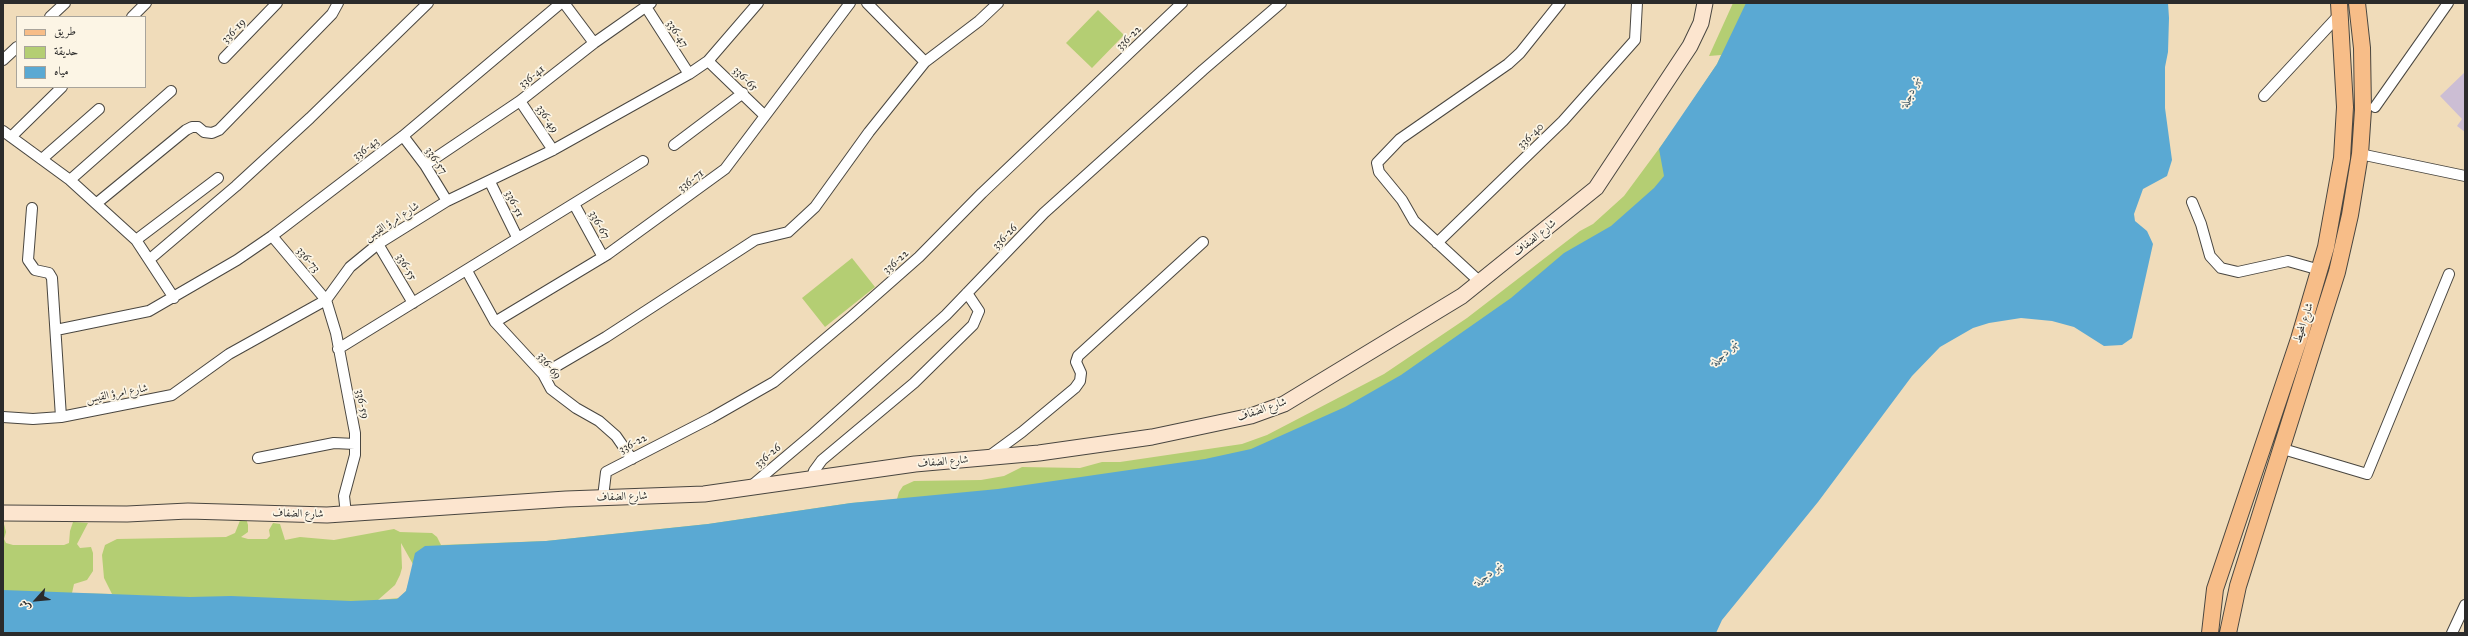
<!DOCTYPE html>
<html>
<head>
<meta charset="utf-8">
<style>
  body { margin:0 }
  #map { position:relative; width:2468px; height:636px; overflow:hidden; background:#f0dcba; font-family:"IM FELL Great Primer",Amiri,serif }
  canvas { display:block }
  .frame { position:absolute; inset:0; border:4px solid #2b2b2b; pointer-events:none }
  .legend { position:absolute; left:16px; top:16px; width:130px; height:72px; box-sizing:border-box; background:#fcf5e5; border:1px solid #a8a49b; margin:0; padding:5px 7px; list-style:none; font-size:12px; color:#2b2b2b }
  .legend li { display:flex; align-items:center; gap:8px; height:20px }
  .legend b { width:20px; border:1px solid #a8a49b }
  .north { position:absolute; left:16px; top:580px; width:40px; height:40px; -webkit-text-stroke:3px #fcf5e5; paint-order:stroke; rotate:243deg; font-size:11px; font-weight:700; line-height:16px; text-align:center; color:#2b2b2b }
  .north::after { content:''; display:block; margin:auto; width:14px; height:18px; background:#2b2b2b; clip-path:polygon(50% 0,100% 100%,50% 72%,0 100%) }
</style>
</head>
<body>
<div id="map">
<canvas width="2468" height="636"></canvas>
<div class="frame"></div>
<ul class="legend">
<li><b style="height:5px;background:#f7bd88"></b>طريق</li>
<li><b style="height:11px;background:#b4ce73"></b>حديقة</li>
<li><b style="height:11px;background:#5aa9d3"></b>مياه</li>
</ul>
<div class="north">ش</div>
</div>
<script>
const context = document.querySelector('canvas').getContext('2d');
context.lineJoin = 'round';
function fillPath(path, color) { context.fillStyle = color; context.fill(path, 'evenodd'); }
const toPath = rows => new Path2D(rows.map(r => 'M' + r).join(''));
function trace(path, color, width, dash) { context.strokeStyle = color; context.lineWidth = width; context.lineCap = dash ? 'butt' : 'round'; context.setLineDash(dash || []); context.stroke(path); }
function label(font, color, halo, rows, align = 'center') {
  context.font = font + ' "IM FELL Great Primer",Amiri,serif'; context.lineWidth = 3.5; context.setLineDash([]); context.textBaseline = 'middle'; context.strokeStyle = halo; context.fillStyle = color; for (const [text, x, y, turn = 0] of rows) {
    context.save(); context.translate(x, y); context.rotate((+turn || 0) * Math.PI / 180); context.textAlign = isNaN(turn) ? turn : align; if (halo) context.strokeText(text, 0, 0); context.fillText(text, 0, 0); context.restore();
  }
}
fillPath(toPath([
  [2465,72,2465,132,2457,126,2462,119,2440,96]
]), '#ccbed4');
fillPath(toPath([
  [1733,3,1770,3,1664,168,1664,176,1668,180,1549,281,1291,448,418,606,63,593,3,609,3,520,6,532,4,539,6,543,13,545,64,545,69,543,70,531,73,522,88,523,77,544,80,548,91,547,93,553,93,571,87,580,74,584,72,593,112,594,104,578,102,555,105,545,117,539,226,537,235,533,241,518,246,518,248,525,248,532,241,537,248,539,267,539,270,536,269,530,273,523,280,524,285,540,300,537,334,540,394,529,400,532,432,533,437,537,441,545,546,541,708,524,851,503,897,499,899,492,903,486,914,481,981,480,1004,476,1022,467,1080,468,1102,462,1120,462,1242,444,1267,435,1384,374,1467,318,1580,231,1593,224,1624,196,1675,127,1717,64,1721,55,1709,56],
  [401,543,414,566,406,591,399,598,378,600,395,585,400,575,402,568],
  [1098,10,1124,35,1092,68,1066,43],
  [852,258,875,287,825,327,802,298]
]), '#b4ce73');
fillPath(toPath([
  [1746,3,2168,3,2169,18,2168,52,2165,67,2165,108,2172,160,2167,176,2143,189,2134,214,2135,221,2147,231,2153,244,2132,338,2122,345,2104,346,2074,327,2052,321,2021,318,1989,323,1973,328,1940,347,1912,376,1818,502,1722,620,1716,633,3,633,3,590,190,597,231,596,351,601,397,599,406,591,415,553,425,546,546,541,708,524,851,503,998,489,1205,459,1251,449,1345,407,1401,375,1511,298,1564,253,1611,226,1654,188,1664,176,1659,149,1717,64]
]), '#5aa9d3');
const street = toPath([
  [564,3,594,43],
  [867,3,925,62],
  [646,7,689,74],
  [50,17,65,3],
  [132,17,146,3],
  [224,58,277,3],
  [3,60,17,47],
  [708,61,764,115],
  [2264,96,2340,14],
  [520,101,553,150],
  [2375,107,2448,3],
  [3,131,70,180,136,240,174,298],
  [403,136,425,165,447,201],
  [11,137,62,87],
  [674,145,743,93],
  [2360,154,2465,176],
  [42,159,99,109],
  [425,165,520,101,594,43,651,3],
  [70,180,171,91],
  [490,182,517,237],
  [2192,202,2201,224,2210,256,2221,268,2238,272,2288,261,2320,270],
  [97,203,186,130,192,127,198,127,204,132,212,133,219,130,332,14,338,3],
  [574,204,603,257],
  [32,208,28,260,35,270,49,273,52,278,61,417],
  [272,236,326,300,336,333,355,433,355,455,344,496,346,514],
  [136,240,218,178],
  [1437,243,1563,121,1635,40,1637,3],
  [378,244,413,303],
  [150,259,236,186,310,118,428,3],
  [467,271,495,322,543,374,551,389,576,408,599,421,616,436,632,459],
  [1480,282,1414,221,1402,200,1379,172,1377,163,1400,139,1508,64,1520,53,1560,3],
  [495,322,608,254,725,169,850,3],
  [56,330,149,311,237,260,272,236,403,136,561,3],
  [338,349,643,161],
  [543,374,606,337,755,240,788,232,801,220,815,207,869,132,925,62,979,21,998,3],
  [3,417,33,419,61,417,172,395,229,354,326,300,350,267,378,244,447,201,553,150,689,74,708,61,758,3],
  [2283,449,2367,474,2449,274],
  [988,457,1022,432,1075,388,1080,381,1081,373,1076,362,1078,356,1203,242],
  [258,458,334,443,355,444],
  [811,480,814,471,822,460,914,383,973,325,979,311,967,293],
  [750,487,814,433,946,315,1044,213,1203,70,1281,3],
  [603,497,606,472,711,418,774,382,851,317,919,257,982,193,1182,3],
  [2452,633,2465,605]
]);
const secondary = toPath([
  [3,513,127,514,188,511,327,515,566,499,704,494,915,464,1039,453,1152,437,1251,416,1284,404,1462,296,1596,188,1690,46,1701,23,1705,3]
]);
const primary = toPath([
  [2210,633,2215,589,2299,339,2326,247,2342,158,2345,107,2339,3],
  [2228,633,2238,586,2337,272,2350,215,2360,154,2363,110,2362,48,2357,3]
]);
trace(street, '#494640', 12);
trace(secondary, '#494640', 17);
trace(primary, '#494640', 18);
trace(street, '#fff', 10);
trace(secondary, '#fce5cf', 15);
trace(primary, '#f7bd88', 16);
label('11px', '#2b2b2b', '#fcf5e5', [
  ["336-19",234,31,-46],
  ["336-47",677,34,57],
  ["336-22",1129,38,-44],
  ["336-41",532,77,-38],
  ["336-65",745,79,44],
  ["336-49",547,119,57],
  ["336-40",1531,136,-44],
  ["336-43",366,149,-37],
  ["336-57",436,161,56],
  ["336-71",691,181,-37],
  ["336-51",514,204,64],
  ["شارع امرؤ القيس",392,222,-33],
  ["336-67",599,225,61],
  ["336-26",1005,237,-46],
  ["شارع الضفاف",1535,238,-39],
  ["336-73",308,260,50],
  ["336-22",896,262,-41],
  ["336-55",406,267,59],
  ["شارع المحيط",2304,323,-72],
  ["336-69",549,366,51],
  ["شارع امرؤ القيس",117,394,-11],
  ["336-59",362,404,78],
  ["شارع الضفاف",1262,410,-19],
  ["336-22",633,444,-27],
  ["336-26",768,456,-40],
  ["شارع الضفاف",943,462,-5],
  ["شارع الضفاف",622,497,-2],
  ["شارع الضفاف",298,514,1]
]);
label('italic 12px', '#3b5766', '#fcf5e5', [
  ["نهر دجلة",1911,92,-68],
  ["نهر دجلة",1725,353,-46],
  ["نهر دجلة",1489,574,-40]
]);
</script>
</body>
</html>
